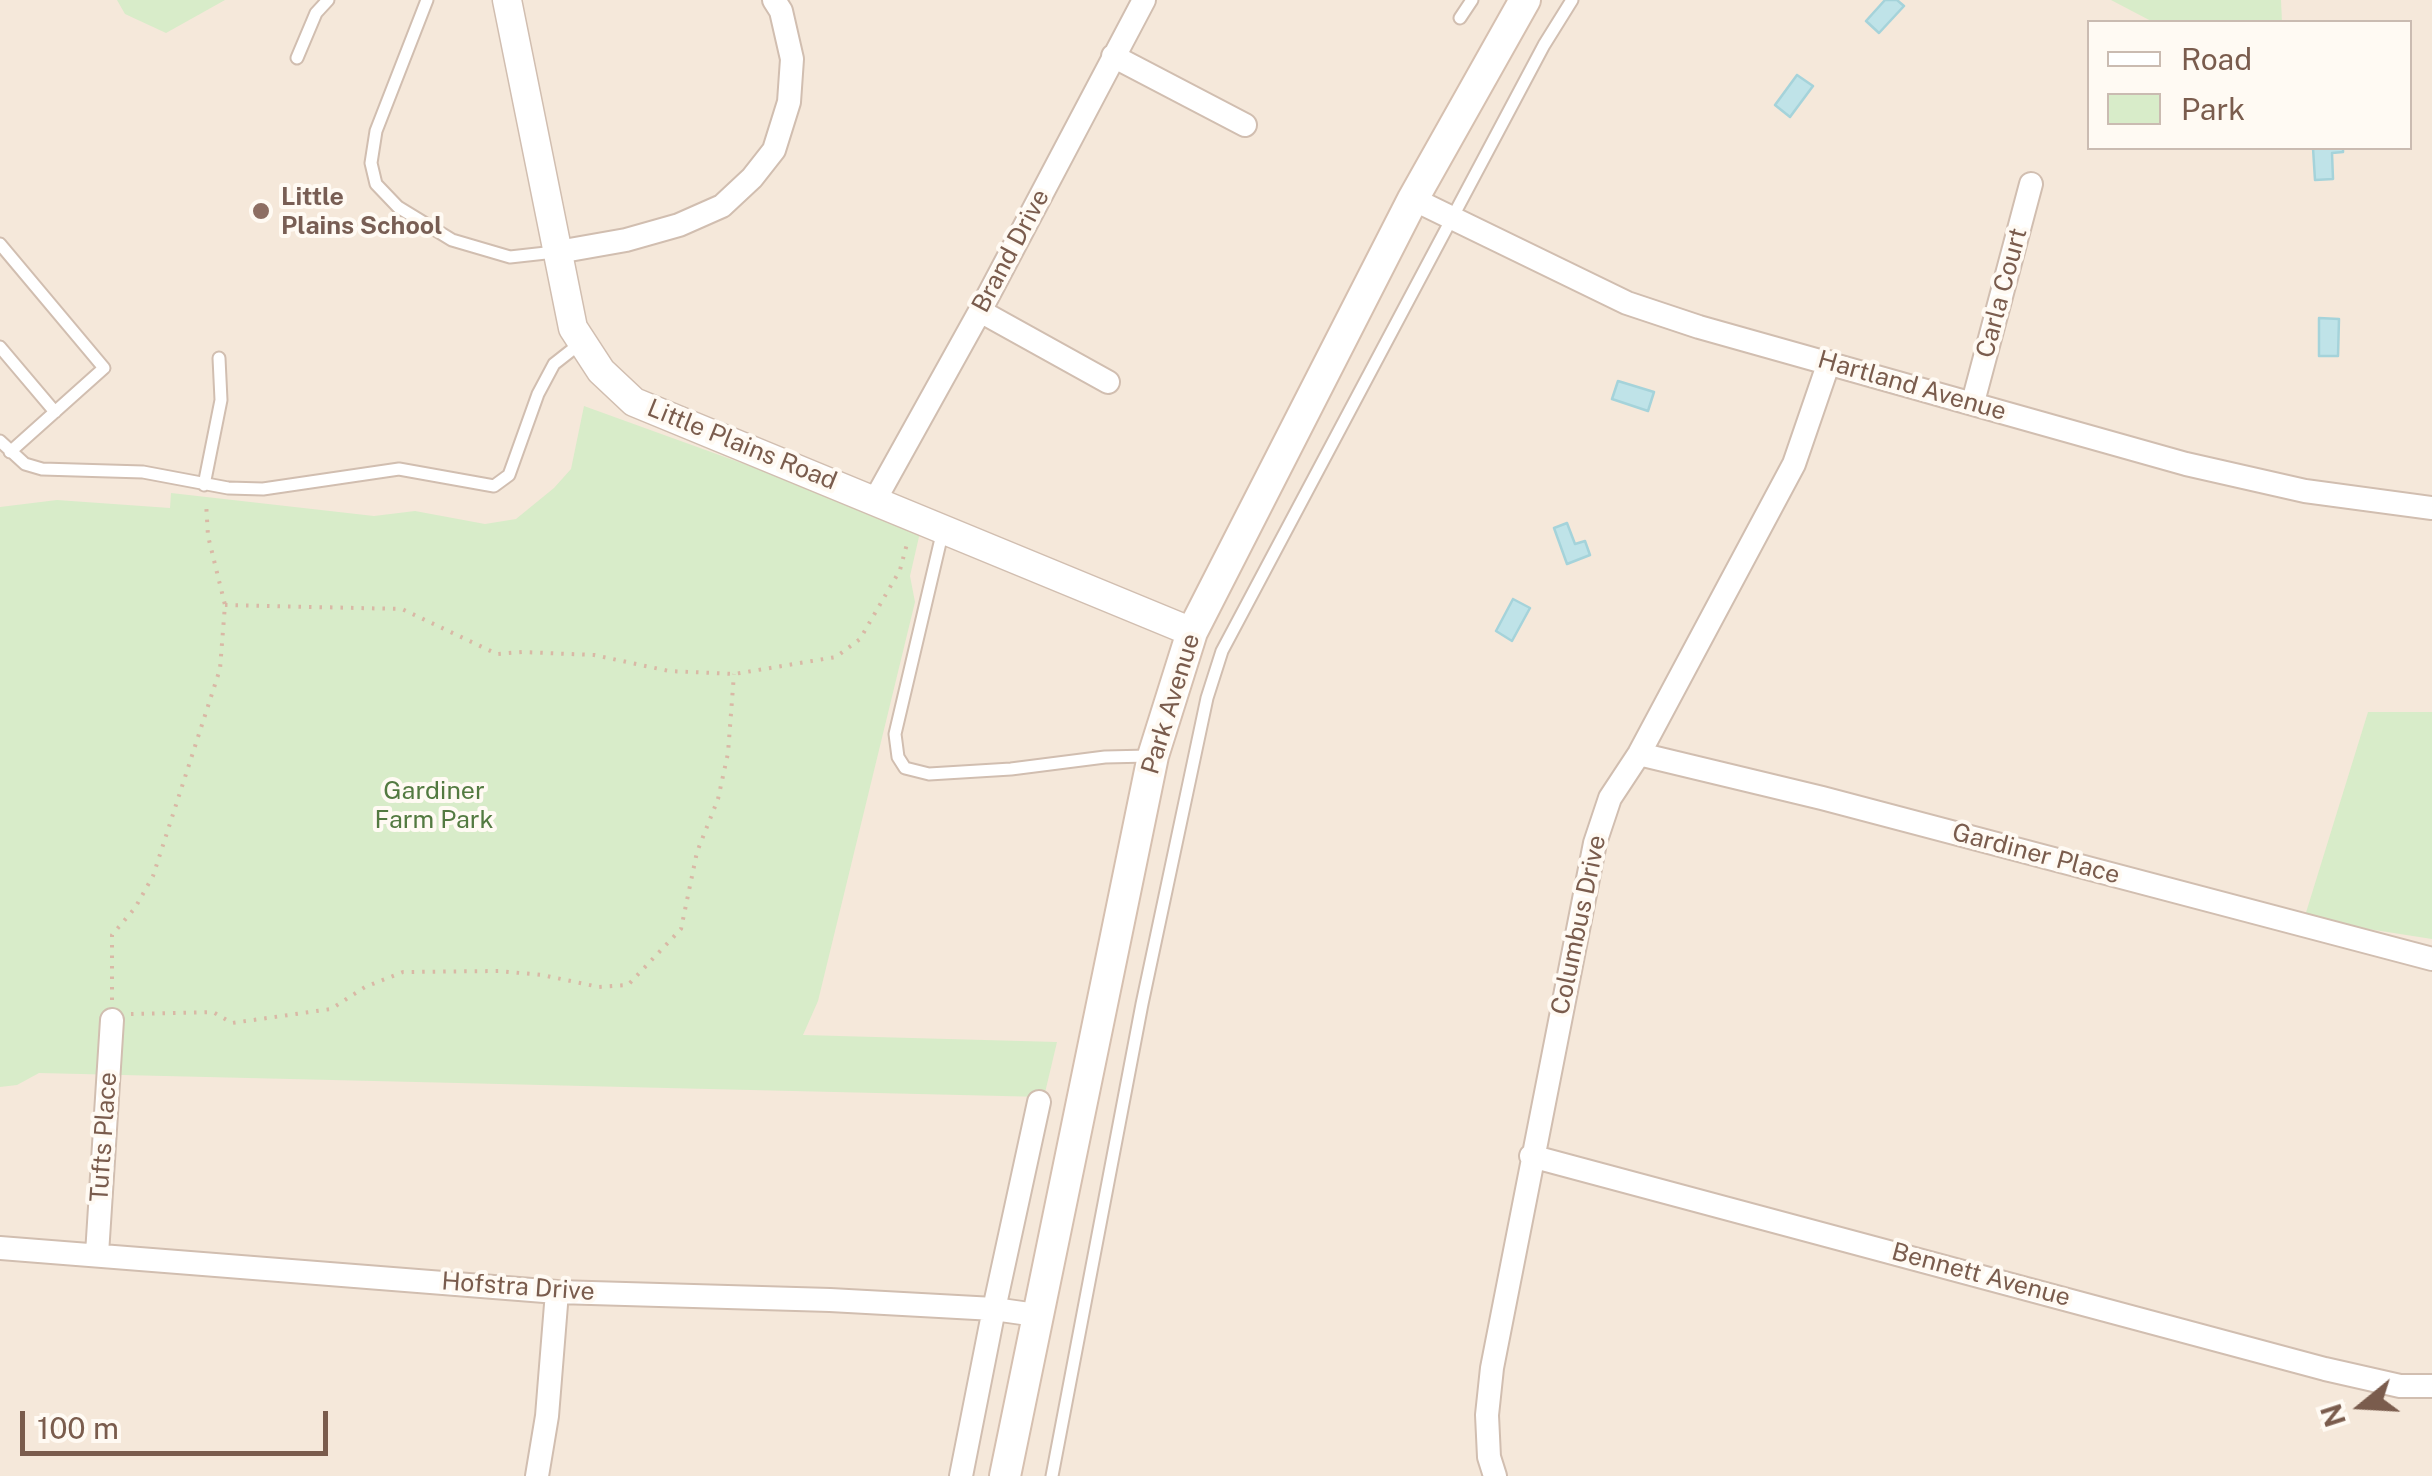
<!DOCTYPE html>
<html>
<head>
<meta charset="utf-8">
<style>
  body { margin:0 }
  #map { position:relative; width:2432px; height:1476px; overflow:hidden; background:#fdf6ec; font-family:"Public Sans",sans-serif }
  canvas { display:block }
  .legend { position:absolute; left:2087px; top:20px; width:325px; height:130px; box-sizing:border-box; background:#fffaf3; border:2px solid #cabbb1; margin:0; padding:12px 18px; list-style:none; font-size:30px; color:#7a5c4d }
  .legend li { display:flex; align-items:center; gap:20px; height:50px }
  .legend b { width:50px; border:2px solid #cabbb1 }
  .north { position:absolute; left:2312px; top:1356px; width:100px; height:100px; -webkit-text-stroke:8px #fffaf3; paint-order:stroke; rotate:252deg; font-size:28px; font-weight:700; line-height:40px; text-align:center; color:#7a5c4d }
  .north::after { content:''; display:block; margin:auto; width:35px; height:45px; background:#7a5c4d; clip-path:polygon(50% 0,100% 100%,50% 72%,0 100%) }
  .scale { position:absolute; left:20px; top:1411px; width:308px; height:45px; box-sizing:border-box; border:5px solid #7a5c4d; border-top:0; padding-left:12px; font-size:30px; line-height:35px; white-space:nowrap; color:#7a5c4d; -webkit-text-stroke:8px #fffaf3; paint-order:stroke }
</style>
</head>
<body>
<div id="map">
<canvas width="2432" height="1476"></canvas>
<ul class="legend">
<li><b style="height:12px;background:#fff"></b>Road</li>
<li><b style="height:28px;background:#d8ecc9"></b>Park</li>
</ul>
<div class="north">N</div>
<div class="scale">100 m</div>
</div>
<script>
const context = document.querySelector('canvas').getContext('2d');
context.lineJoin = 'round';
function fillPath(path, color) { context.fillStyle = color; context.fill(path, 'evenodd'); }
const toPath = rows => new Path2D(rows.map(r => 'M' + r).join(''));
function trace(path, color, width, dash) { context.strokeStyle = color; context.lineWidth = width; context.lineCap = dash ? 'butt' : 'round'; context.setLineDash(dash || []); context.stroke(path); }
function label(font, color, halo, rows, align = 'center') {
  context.font = font + ' "Public Sans",sans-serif'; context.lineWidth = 8; context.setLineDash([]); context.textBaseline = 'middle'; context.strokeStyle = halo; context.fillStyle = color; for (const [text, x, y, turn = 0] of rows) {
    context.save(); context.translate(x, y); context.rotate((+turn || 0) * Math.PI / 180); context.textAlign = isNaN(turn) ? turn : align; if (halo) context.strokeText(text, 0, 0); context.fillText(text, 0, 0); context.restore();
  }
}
fillPath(toPath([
  [0,0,2432,0,2432,1476,0,1476],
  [2090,22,2410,22,2410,148,2090,148]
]), '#f5e8da');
fillPath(toPath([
  [117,0,225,0,166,33,125,14],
  [2111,0,2281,0,2282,22,2153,22],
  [584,406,921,528,910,576,915,602,818,1001,803,1035,1057,1042,1044,1097,39,1073,17,1085,0,1087,0,507,57,500,170,508,171,493,374,516,415,511,485,524,516,519,554,488,571,469],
  [2368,712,2432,712,2432,939,2304,919]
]), '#d8ecc9');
const water = toPath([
  [1885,0,1897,0,1904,6,1879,33,1866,21,1885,0],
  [1797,75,1813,86,1790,117,1775,105,1797,75],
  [2313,148,2343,148,2343,152,2332,153,2333,179,2315,180,2313,148],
  [2319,318,2339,319,2338,356,2319,356,2319,318],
  [1618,381,1654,392,1648,411,1612,399,1618,381],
  [1567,523,1575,544,1585,541,1590,555,1567,564,1554,528,1567,523],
  [1513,599,1530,608,1512,641,1496,631,1513,599]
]);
fillPath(water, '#bfe3e8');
trace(water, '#a5d3da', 2.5);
const service = toPath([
  [427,0,376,131,371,163,376,184,398,207,452,240,510,257,555,252],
  [1460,18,1472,0],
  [297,58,316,13,328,0],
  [0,244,104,368,10,452],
  [0,347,55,412],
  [0,441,25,464,42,469,143,472,228,488,263,489,399,469,494,486,509,475,538,394,554,364,582,342],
  [204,485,221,400,219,358],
  [943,530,895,734,898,757,905,768,929,774,1011,769,1105,757,1149,756],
  [1052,1476,1142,1004,1207,698,1222,651,1544,45,1572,0]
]);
const minor = toPath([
  [1113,56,1245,125],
  [1413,199,1627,303,1699,327,2186,464,2305,491,2432,508],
  [558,252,626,240,679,225,722,206,752,178,774,150,789,102,792,59,781,11,774,0],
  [980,311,1108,382],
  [1973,402,2031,184],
  [875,500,980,311,1144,0],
  [1639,754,1822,798,2432,959],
  [1531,1156,2325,1369,2400,1386,2432,1386],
  [0,1248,557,1292,830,1300,994,1309,1036,1315],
  [97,1254,112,1020],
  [537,1476,547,1416,557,1292],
  [961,1476,994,1309,1039,1102],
  [1495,1476,1489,1457,1487,1415,1492,1368,1595,843,1610,798,1639,754,1794,464,1829,362]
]);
const tertiary = toPath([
  [507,0,573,328,601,371,634,402,1192,632]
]);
const secondary = toPath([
  [1005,1476,1153,756,1192,632,1413,199,1525,0]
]);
trace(service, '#d1beb0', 15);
trace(minor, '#d1beb0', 26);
trace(tertiary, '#d1beb0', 31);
trace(secondary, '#d6c0b0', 34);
trace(toPath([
  [225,605,402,609,497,654,522,652,594,655,669,671,734,674,836,657,860,639,900,570,908,540],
  [112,1000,112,935,135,908,153,876,220,669,225,605,208,536,206,502],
  [131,1014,213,1012,232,1023,331,1009,365,987,403,972,499,971,542,975,599,987,628,985,681,929,697,852,718,799,728,753,734,674]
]), '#d9b8a5', 4, [2.5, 8]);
trace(service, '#fff', 11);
trace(minor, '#fff', 22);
trace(tertiary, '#fff', 28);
trace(secondary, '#fff', 30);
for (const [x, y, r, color] of [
  [261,211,10,"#8d6e63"]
]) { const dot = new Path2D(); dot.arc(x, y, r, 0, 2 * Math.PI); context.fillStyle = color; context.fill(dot); trace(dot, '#fffaf3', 4); }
label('bold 25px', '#785e54', '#fffaf3', [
  ["Little",281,197],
  ["Plains School",281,226]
], 'left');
label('25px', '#7a5c4d', '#fffaf3', [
  ["Brand Drive",1011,251,-62],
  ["Carla Court",2002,293,-75],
  ["Hartland Avenue",1912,386,16],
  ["Little Plains Road",742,445,22],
  ["Park Avenue",1171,704,-73],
  ["Gardiner Place",2036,854,15],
  ["Columbus Drive",1579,925,-78],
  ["Tufts Place",104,1137,-86],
  ["Bennett Avenue",1981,1275,15],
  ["Hofstra Drive",518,1287,4]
]);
label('25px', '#537a41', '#fffaf3', [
  ["Gardiner",434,791],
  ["Farm Park",434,820]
]);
</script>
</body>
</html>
